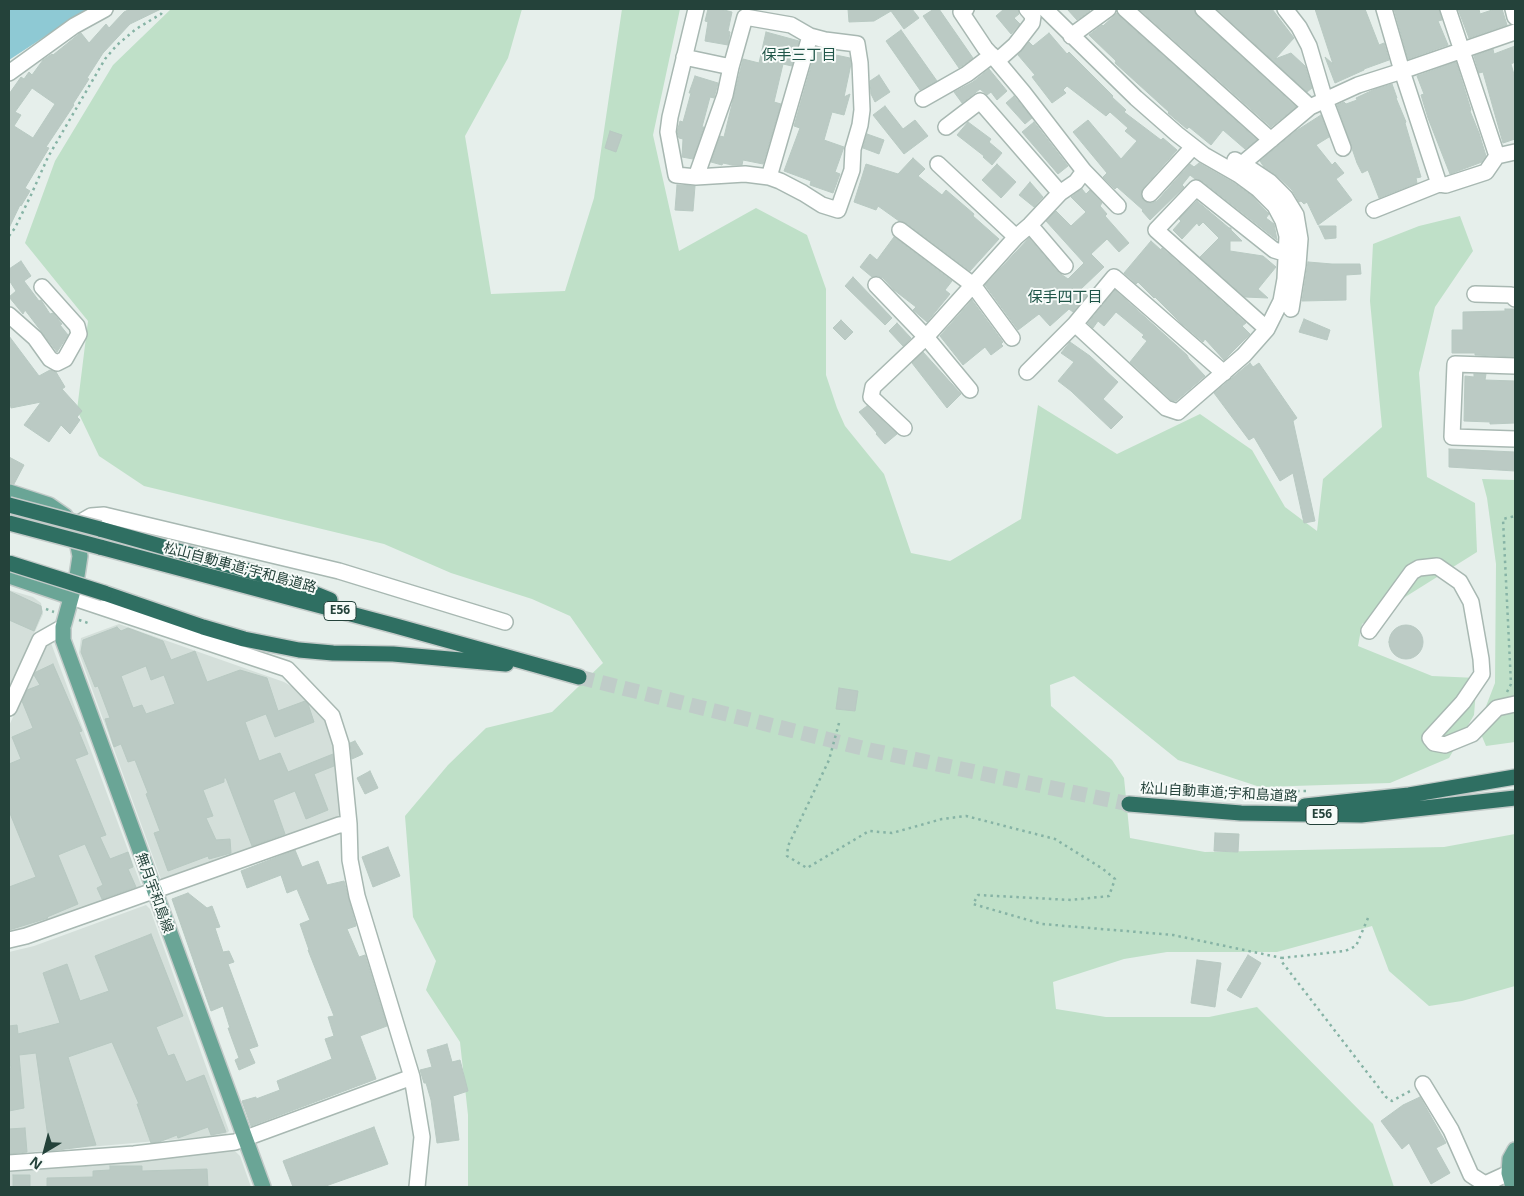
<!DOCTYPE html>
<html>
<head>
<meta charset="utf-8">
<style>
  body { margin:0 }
  #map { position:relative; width:1524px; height:1196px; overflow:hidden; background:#e6efeb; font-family:"Open Sans",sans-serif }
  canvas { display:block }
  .frame { position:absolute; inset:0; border:10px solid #24423a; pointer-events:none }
  .north { position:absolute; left:20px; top:1126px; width:50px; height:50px; -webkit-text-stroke:4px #f7fbf9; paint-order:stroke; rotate:217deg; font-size:14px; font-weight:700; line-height:20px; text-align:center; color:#24423a }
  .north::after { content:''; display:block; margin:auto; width:18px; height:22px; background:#24423a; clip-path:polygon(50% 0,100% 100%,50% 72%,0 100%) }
</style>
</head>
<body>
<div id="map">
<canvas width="1524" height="1196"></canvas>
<div class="frame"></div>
<div class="north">N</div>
</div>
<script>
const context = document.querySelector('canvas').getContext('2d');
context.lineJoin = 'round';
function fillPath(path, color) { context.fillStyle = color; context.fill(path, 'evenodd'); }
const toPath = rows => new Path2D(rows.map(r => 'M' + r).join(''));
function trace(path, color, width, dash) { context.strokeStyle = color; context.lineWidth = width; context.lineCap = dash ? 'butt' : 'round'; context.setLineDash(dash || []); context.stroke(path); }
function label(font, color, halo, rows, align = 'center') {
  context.font = font + ' "Open Sans","Noto Sans JP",sans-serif'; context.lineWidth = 4; context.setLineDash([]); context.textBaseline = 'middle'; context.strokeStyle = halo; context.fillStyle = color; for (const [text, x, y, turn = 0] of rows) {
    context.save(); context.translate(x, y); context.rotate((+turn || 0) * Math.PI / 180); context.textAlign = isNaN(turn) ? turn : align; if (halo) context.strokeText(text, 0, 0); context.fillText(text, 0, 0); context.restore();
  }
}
fillPath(toPath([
  [9,590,33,597,41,603,43,614,9,689],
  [119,624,284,682,303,693,325,717,337,748,341,813,337,820,167,882,161,879,79,653,81,638],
  [46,642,51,643,141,885,138,889,9,935,9,726],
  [146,905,150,909,229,1131,225,1135,9,1154,9,952,34,946],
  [234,1150,240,1156,251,1187,9,1187,9,1171]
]), '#d4dfda');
fillPath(toPath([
  [171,9,522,9,508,58,465,136,491,294,565,291,594,198,622,9,680,9,653,135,679,251,756,208,807,235,826,289,826,375,837,408,845,426,884,474,911,553,950,561,1021,519,1038,405,1117,454,1200,414,1252,450,1285,507,1317,531,1323,479,1382,427,1370,301,1373,244,1419,226,1460,216,1473,251,1435,307,1419,373,1427,477,1475,503,1477,552,1362,624,1358,646,1432,676,1477,678,1474,715,1449,758,1390,783,1260,787,1178,760,1074,676,1050,685,1051,706,1112,760,1124,778,1130,838,1205,852,1444,847,1515,834,1515,986,1462,1001,1429,1006,1389,971,1372,926,1277,952,1167,952,1124,959,1053,982,1056,1009,1106,1017,1209,1017,1257,1007,1373,1124,1394,1187,468,1187,468,1115,460,1042,426,990,436,961,413,917,405,816,448,765,486,728,552,712,603,663,570,616,532,599,451,573,384,544,144,486,99,456,77,410,88,321,25,243,55,161,113,65],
  [1482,479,1515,480,1515,742,1486,746,1478,727,1495,683,1496,564,1487,498]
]), '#bfe0c8');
fillPath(toPath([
  [9,9,87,9,9,60]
]), '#8ec9d4');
const building = toPath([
  [130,9,161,9,130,24,103,53,87,78,89,79,73,104,74,105,46,147,49,148,25,188,30,191,21,206,20,205,9,228,9,94,21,77,24,79,29,72,32,75,43,60,52,54,53,55,79,34,81,33,89,43,106,24,109,28,124,12,130,9],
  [32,88,55,104,33,138,14,126,21,115,15,112,32,88],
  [708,9,720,9,732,12,728,31,730,32,728,45,705,41,708,22,705,21,708,9],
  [848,9,912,9,919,18,904,29,891,11,874,21,849,22,848,9],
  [934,9,939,9,973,58,959,68,923,16,934,9],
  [1004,9,1018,9,1019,14,1014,18,1020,24,1011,34,996,16,1004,9],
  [1067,9,1088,9,1090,11,1077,20,1067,9],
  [1139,9,1194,9,1197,16,1296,107,1271,127,1139,9],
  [1217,9,1272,9,1294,38,1275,59,1291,53,1305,66,1312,88,1307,92,1217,9],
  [1315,9,1365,9,1379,45,1384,43,1389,60,1364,69,1364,70,1335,83,1325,57,1333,64,1315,9],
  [1394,9,1439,9,1442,20,1438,21,1448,45,1408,59,1394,9],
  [1458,9,1479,9,1480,14,1495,9,1502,9,1507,25,1469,38,1458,9],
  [1117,13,1119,16,1257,140,1245,149,1223,130,1211,145,1189,127,1187,129,1168,113,1169,112,1115,63,1116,61,1089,35,1102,25,1103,26,1117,13],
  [901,30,937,81,920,90,886,41,901,30],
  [766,32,799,41,792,66,783,64,774,102,781,104,763,164,743,160,742,165,732,165,723,163,722,165,711,162,720,136,724,137,743,59,759,63,766,32],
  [1049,33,1067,54,1069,52,1113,96,1112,97,1126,110,1124,112,1161,140,1163,138,1177,150,1143,188,1141,196,1144,201,1152,203,1157,201,1190,164,1194,167,1199,163,1234,183,1252,196,1267,212,1269,214,1266,218,1274,224,1277,240,1202,181,1195,179,1190,175,1182,185,1184,187,1150,220,1142,211,1143,210,1117,187,1115,189,1103,177,1107,173,1073,132,1088,120,1121,159,1137,141,1125,131,1128,128,1110,112,1106,116,1067,86,1063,90,1066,93,1052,103,1032,77,1035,75,1018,55,1029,42,1033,46,1049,33],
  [1515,46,1515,62,1511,64,1515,78,1515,139,1503,143,1483,72,1479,73,1474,56,1493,49,1494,54,1515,46],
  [816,49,832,52,831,54,850,58,851,64,844,97,850,94,844,115,832,112,824,140,844,147,835,172,840,174,833,193,810,185,811,181,784,171,800,128,794,126,816,49],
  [1456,62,1471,110,1470,111,1479,133,1486,156,1482,162,1450,174,1428,118,1421,95,1424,94,1417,76,1456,62],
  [989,69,1007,91,997,100,991,92,987,95,980,89,962,103,954,92,973,82,989,69],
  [879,75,890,92,875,102,871,94,870,81,879,75],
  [695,76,718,83,714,98,710,97,702,127,704,127,693,159,682,157,683,139,679,138,677,132,680,121,683,122,691,93,689,93,695,76],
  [1392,84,1397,98,1396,98,1406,122,1405,123,1421,177,1416,178,1417,183,1379,198,1368,170,1362,173,1357,163,1337,105,1344,102,1346,104,1357,100,1356,98,1375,89,1392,84],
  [1014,96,1032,118,1025,124,1006,103,1014,96],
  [885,106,903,129,915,120,928,136,904,154,873,115,885,106],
  [1321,115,1329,137,1316,145,1332,165,1335,162,1344,173,1336,179,1352,200,1318,225,1307,202,1304,204,1301,201,1299,202,1292,190,1276,175,1264,167,1260,161,1296,131,1321,115],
  [968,122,991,139,989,142,1002,153,992,165,983,157,984,156,957,135,968,122],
  [1034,122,1068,166,1058,174,1022,132,1034,122],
  [610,131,622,135,616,152,605,148,610,131],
  [867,134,884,140,879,154,863,148,867,134],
  [913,158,925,169,918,176,942,195,946,190,974,214,973,216,999,239,970,271,906,223,899,221,878,206,876,210,854,202,866,164,898,174,913,158],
  [997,164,1016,182,1001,198,982,180,997,164],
  [1030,182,1043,197,1034,207,1019,195,1030,182],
  [677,185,695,186,693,211,675,210,677,185],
  [1082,189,1086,194,1090,190,1102,203,1100,206,1107,214,1105,216,1129,243,1119,252,1107,239,1091,254,1104,267,1081,289,1087,295,1073,312,1069,309,1050,326,1039,314,1018,330,985,285,1029,238,1058,272,1068,279,1084,263,1046,221,1056,211,1071,226,1086,212,1071,197,1082,189],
  [1197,201,1229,228,1231,228,1231,230,1242,241,1230,241,1230,251,1263,256,1276,267,1258,289,1268,298,1245,297,1200,257,1219,238,1203,222,1199,226,1197,223,1182,239,1173,230,1181,221,1179,219,1197,201],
  [1319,226,1336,226,1336,238,1325,239,1319,226],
  [894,237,952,281,945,290,950,294,927,322,913,310,916,307,894,290,883,278,878,276,872,277,860,267,870,254,877,260,894,237],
  [1151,241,1161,250,1162,248,1246,323,1242,326,1250,334,1224,360,1205,339,1203,342,1182,324,1155,297,1154,298,1138,282,1136,284,1124,273,1151,241],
  [21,261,31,276,24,281,39,301,41,300,50,314,53,313,62,324,60,325,68,335,57,352,25,310,23,314,9,297,16,291,9,280,9,269,21,261],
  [1308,262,1332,264,1360,264,1361,274,1346,275,1346,300,1302,301,1308,262],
  [853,277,892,318,885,325,845,286,853,277],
  [1115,290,1187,355,1189,359,1205,376,1176,401,1171,400,1130,362,1147,341,1142,337,1144,335,1116,312,1104,326,1098,321,1093,328,1088,323,1115,290],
  [972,300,1003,342,1001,344,1003,346,991,355,985,347,963,365,940,336,972,300],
  [1505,309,1515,309,1515,357,1475,355,1475,353,1452,353,1452,330,1463,330,1463,312,1505,311,1505,309],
  [1304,319,1330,330,1327,340,1299,332,1304,319],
  [841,320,853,332,845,340,833,328,841,320],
  [897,323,911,338,903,346,889,331,897,323],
  [9,336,39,376,50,370,56,372,65,387,62,389,82,411,77,417,80,420,70,434,61,425,49,442,24,425,41,402,11,408,9,398,9,336],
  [1070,342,1090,356,1118,382,1103,399,1123,417,1111,429,1071,391,1058,381,1074,362,1061,353,1070,342],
  [923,352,961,394,947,408,912,363,923,352],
  [1250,363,1253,367,1259,363,1297,418,1293,421,1315,521,1304,523,1293,473,1280,481,1254,437,1249,440,1214,393,1250,363],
  [1474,374,1486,374,1485,380,1515,381,1515,423,1490,424,1490,422,1464,421,1465,376,1474,377,1474,374],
  [867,406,897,434,885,444,876,434,877,433,859,412,867,406],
  [1449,449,1515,452,1515,471,1449,467,1449,449],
  [9,457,24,465,14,484,9,483,9,457],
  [9,591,41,606,42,612,34,631,9,620,9,591],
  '1389 642a17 17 0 1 1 34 0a17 17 0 1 1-34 0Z',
  [117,627,121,631,128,628,163,641,171,660,195,651,207,682,240,670,267,678,278,711,305,701,308,704,314,722,275,737,266,714,245,722,259,761,280,753,288,772,333,754,334,766,314,774,328,810,306,819,295,791,273,800,285,834,252,846,226,778,224,778,224,782,203,790,213,816,206,818,216,840,230,839,231,853,209,859,208,856,168,871,154,833,160,831,146,794,148,793,135,760,128,762,121,744,114,747,105,719,110,718,98,686,95,687,81,652,83,640,117,627],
  [146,666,151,680,164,675,175,704,146,714,142,705,133,708,121,676,146,666],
  [53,664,82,731,79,732,88,754,75,759,106,835,100,837,110,859,128,852,133,867,128,869,136,887,102,899,97,888,103,885,85,844,58,855,78,904,47,917,48,918,9,930,9,887,36,877,9,811,9,764,21,759,12,737,33,728,22,701,27,690,40,685,34,675,36,672,53,664],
  [839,688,858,691,855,711,836,709,839,688],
  [355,741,363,754,352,759,350,743,355,741],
  [370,771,378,788,365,794,357,778,370,771],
  [1215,833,1239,834,1238,852,1214,851,1215,833],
  [388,847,400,876,373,887,362,857,388,847],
  [295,850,302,867,318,861,327,885,344,881,356,926,347,929,359,957,365,955,387,1026,360,1036,376,1079,251,1126,242,1101,256,1097,256,1099,280,1090,277,1081,332,1059,325,1039,334,1036,328,1017,334,1016,308,950,309,950,300,924,310,920,297,889,287,893,281,875,247,888,241,871,295,850],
  [188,893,207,908,212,906,220,927,215,928,223,952,229,951,234,962,228,964,258,1046,249,1049,255,1063,239,1070,235,1060,239,1058,228,1028,230,1028,223,1006,211,1011,172,899,188,893],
  [151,934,183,1016,156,1027,168,1056,174,1054,186,1082,204,1075,226,1132,211,1135,208,1127,178,1138,177,1135,159,1142,151,1143,137,1104,139,1104,112,1042,68,1057,96,1145,50,1151,36,1053,19,1055,24,1108,9,1111,9,1069,11,1068,9,1057,9,1026,17,1025,18,1034,60,1023,43,973,67,964,80,1001,109,991,95,956,151,934],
  [1248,955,1261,963,1241,998,1227,990,1248,955],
  [1197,960,1221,963,1215,1007,1191,1003,1197,960],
  [447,1044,452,1062,460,1060,468,1091,453,1096,459,1140,437,1143,431,1100,426,1083,424,1083,420,1070,432,1067,427,1050,447,1044],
  [1420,1097,1446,1143,1436,1148,1450,1173,1431,1184,1409,1143,1402,1149,1381,1121,1403,1105,1420,1097],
  [374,1127,388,1164,323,1187,293,1187,283,1161,374,1127],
  [25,1128,27,1152,9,1154,9,1129,25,1128],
  [110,1166,142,1166,142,1171,207,1169,208,1187,47,1187,47,1178,93,1177,93,1171,110,1170,110,1166],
  [13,1175,30,1175,30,1187,13,1187,13,1175]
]);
fillPath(building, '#bbcac4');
trace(building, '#b8c9c2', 1);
trace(toPath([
  [579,677,870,750,1129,804]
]), '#bfccc8', 15, [15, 8]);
const minor = toPath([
  [696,9,670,117,668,132,676,175,696,177,725,95,731,67],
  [966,9,961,12,985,48,997,61],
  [1027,9,1033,16,1032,23,1015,45,997,61,1023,92,1084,171,1118,206],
  [1045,9,1136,98,1177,134,1204,155,1239,175,1258,189,1275,206,1283,221,1287,236,1285,279,1281,301,1267,329,1244,355,1178,412,1166,408,1075,324],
  [1125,9,1271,140],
  [1203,9,1310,107],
  [1285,9,1299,27,1309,46,1325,100,1343,148],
  [1384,9,1402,71,1515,32],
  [1448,9,1497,156],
  [1513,9,1515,17],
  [1071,36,1108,9],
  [684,57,731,67,745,17,791,25,810,36,825,40,857,44,860,63,862,110,860,125,853,149,852,170,838,210,822,205,803,193,780,181,769,177],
  [9,73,74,26,105,9],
  [923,99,967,74,992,55],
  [946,127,980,101,1060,193],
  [1235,160,1246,166,1270,182,1285,197,1296,215,1300,239,1298,265,1291,309],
  [938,164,1016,237],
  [1242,164,1310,107,1358,85,1402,71,1439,184],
  [696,177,745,174,769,177,810,36],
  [1150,194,1193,147],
  [1374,210,1439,184,1446,185,1486,172,1497,156,1515,152],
  [1030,225,1065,266],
  [900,230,973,285,1012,338],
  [876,285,926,337,970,390],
  [1475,294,1511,295,1515,299],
  [9,315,35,338,50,359,57,363,65,359,79,334,77,326,42,287],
  [1267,329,1156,230,1196,188,1274,250,1287,254],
  [1515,366,1455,364,1452,437,1515,439],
  [1027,372,1075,324,1114,277,1224,373],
  [904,428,871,397,873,387,926,337,1016,237,1030,225,1060,193,1076,182,1084,171],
  [72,527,91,516,104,515,339,571,505,622],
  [71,597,287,669,332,716,341,744,349,824,350,860,357,896,412,1077,422,1137,417,1187],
  [1369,631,1412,572,1419,568,1437,566,1460,582,1471,602,1481,659,1482,674,1463,702,1430,738,1434,743,1445,745,1472,734,1497,708,1515,704],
  [9,708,40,640,63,627],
  [9,940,26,936,339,825,349,824],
  [1423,1084,1451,1130,1471,1175,1485,1184,1509,1173],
  [9,1163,134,1154,235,1142,412,1077]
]);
const major = toPath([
  [9,492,49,505,65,516,75,531,80,556,77,576,63,627,63,640,263,1187],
  [9,576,71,597],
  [1513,1187,1509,1173,1510,1159,1515,1150]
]);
const highway = toPath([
  [100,529,281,580,330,600],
  [100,547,396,626,579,677],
  [104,593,203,627,244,639,299,650,333,653,393,654,506,664],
  [1129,804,1241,813,1361,815,1515,798],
  [1305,806,1409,795,1515,777]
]);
trace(minor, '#a8b8b2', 18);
trace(major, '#c2cac8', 18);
trace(highway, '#c2cac8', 18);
trace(toPath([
  [9,236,15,228,31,195,48,157,105,59,117,45,136,29,161,14,164,9],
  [46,609,54,612],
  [79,620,88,623],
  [1507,692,1511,684,1503,519,1515,516],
  [839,723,829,760,788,846,787,856,807,868,869,831,892,833,942,819,966,816,1055,839,1103,869,1115,879,1109,896,1071,900,978,895,973,904,1042,924,1173,935,1282,958],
  [1193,791,1307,791],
  [1368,918,1356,946,1345,951,1282,958,1282,962,1386,1097,1392,1101,1410,1091]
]), '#86b3a5', 2.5, [2.5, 4]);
trace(minor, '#fff', 15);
trace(major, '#6aa596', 15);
trace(highway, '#2f6f62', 15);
const highwayBridge = toPath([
  [9,505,100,529],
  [9,523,100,547],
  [9,563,104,593]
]);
trace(highwayBridge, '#c2cac8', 18, []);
trace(highwayBridge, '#2f6f62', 15);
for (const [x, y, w] of [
  [340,611,32],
  [1322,815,32]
]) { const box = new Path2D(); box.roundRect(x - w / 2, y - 9.5, w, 19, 4); context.fillStyle = '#f7fbf9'; context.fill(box); trace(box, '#24423a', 1); }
label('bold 12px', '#24423a', null, [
  ["E56",340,611],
  ["E56",1322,815]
]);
label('14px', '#24423a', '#f7fbf9', [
  ["松山自動車道;宇和島道路",240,568,15],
  ["松山自動車道;宇和島道路",1219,793,3],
  ["無月宇和島線",154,893,70]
]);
label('15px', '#1f5548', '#f7fbf9', [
  ["保手三丁目",799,56],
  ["保手四丁目",1065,298]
]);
</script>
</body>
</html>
